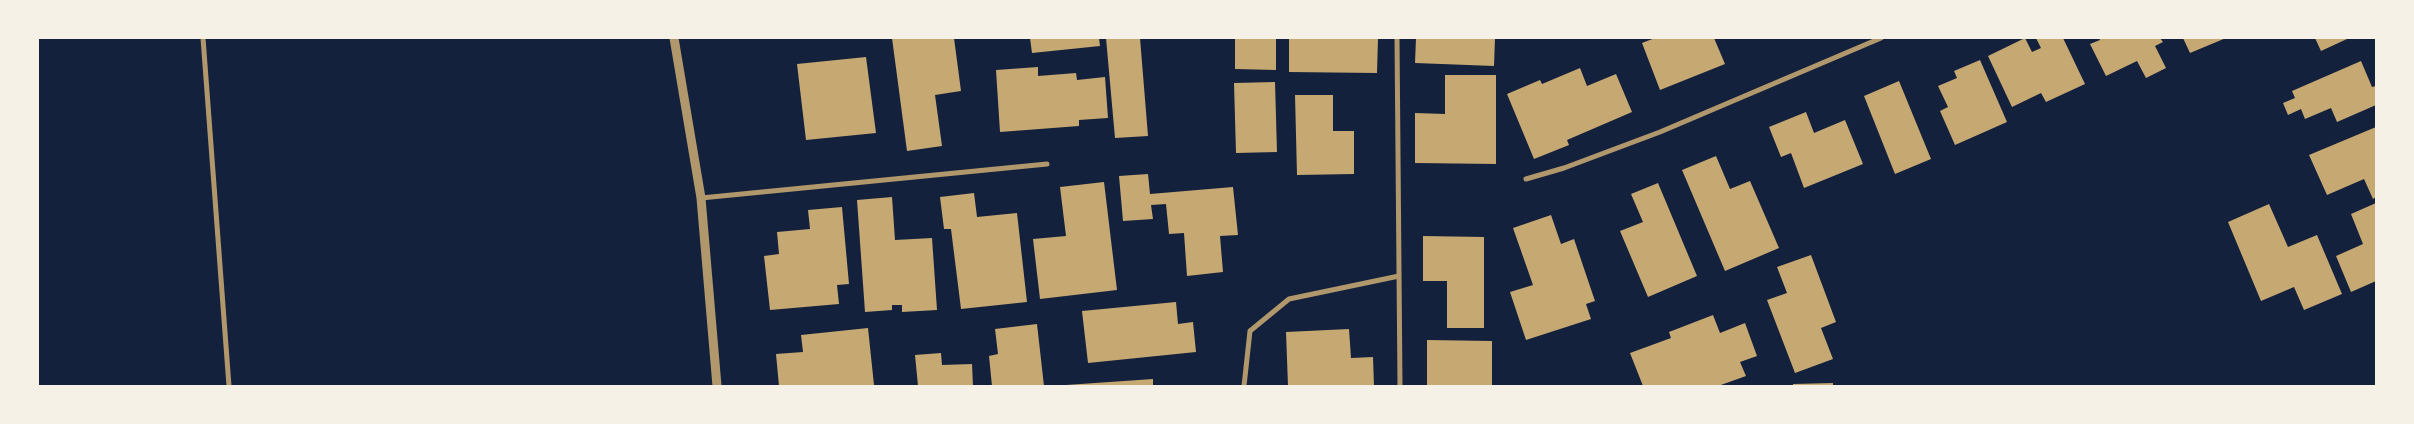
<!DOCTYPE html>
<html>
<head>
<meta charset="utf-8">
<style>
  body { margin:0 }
  #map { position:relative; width:2414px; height:424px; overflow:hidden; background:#14213d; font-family:"Fira Sans",sans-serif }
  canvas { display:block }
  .frame { position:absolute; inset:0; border:39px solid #f6f1e7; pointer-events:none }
</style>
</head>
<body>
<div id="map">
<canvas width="2414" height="424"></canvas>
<div class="frame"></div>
</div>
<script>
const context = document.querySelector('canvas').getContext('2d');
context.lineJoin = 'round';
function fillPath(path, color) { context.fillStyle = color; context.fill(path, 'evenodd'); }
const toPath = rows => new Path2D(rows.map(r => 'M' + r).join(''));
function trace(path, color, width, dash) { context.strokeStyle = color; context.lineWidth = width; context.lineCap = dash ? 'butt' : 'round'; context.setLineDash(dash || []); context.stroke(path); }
fillPath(toPath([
  [892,38,954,38,961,91,935,95,942,146,907,151],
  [1030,38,1099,38,1100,46,1032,53],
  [1106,38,1140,38,1148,136,1115,138],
  [1235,38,1276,38,1276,70,1235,69],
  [1289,38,1378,38,1377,73,1289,72],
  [1416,38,1495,38,1494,66,1415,63],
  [1655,38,1714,38,1725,64,1660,90,1642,43],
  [2025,38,2032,52,2041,48,2036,38,2063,38,2085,84,2046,102,2041,93,2012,107,1988,56],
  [2099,38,2160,38,2163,42,2155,46,2166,68,2146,78,2137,61,2106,76,2090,44,2100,40],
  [2183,38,2226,38,2190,53],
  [2315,38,2346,38,2347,39,2321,51],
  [866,57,876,133,806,140,797,64],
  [1980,60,2007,122,1955,145,1940,111,1948,107,1938,86,1957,78,1954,71],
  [2361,61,2372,87,2376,86,2376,105,2337,122,2331,108,2305,119,2301,109,2288,115,2283,103,2295,98,2292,91],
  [1038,67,1038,76,1076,73,1077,80,1105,77,1108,118,1079,120,1079,126,1000,132,996,70],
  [1580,68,1587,86,1616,74,1632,112,1567,140,1569,145,1534,159,1507,94,1540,80,1542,84],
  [1445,75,1496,75,1496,164,1415,163,1415,113,1445,114],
  [1899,81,1931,159,1895,174,1864,96],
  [1275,82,1277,152,1236,153,1234,83],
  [1295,95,1333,95,1333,131,1354,131,1354,174,1297,175],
  [1806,112,1814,133,1845,120,1863,164,1804,188,1791,153,1781,157,1769,127],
  [2376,127,2376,197,2373,199,2364,179,2327,195,2309,155],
  [1716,156,1730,189,1750,181,1779,248,1725,271,1682,170],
  [1148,174,1150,194,1233,187,1238,235,1220,236,1223,272,1187,276,1184,233,1169,234,1166,204,1151,205,1153,219,1123,221,1119,176],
  [1104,182,1117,290,1040,299,1033,239,1066,236,1060,187],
  [1658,183,1697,276,1648,297,1620,231,1643,222,1631,194],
  [974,193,977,217,1017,213,1027,302,961,309,951,229,944,229,940,197],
  [892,197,895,240,932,238,937,310,902,312,902,305,892,305,892,310,865,312,857,200],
  [2376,203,2376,281,2351,292,2336,256,2363,244,2351,214],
  [2269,204,2288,247,2317,235,2342,294,2304,310,2294,287,2261,301,2228,222],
  [842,207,849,284,837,285,839,304,770,310,764,256,779,254,777,232,810,229,808,210],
  [1551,215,1561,244,1574,239,1595,301,1586,304,1591,319,1526,340,1510,292,1533,285,1513,228],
  [1423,236,1484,237,1484,328,1447,328,1447,281,1423,281],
  [1811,255,1836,322,1821,328,1833,359,1795,373,1767,300,1787,293,1777,267],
  [1176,302,1178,324,1193,322,1196,352,1088,363,1082,311],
  [1713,315,1720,333,1745,323,1757,356,1740,362,1746,376,1718,386,1643,386,1630,353,1671,338,1669,332],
  [1037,324,1044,386,992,386,989,356,998,354,995,329],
  [868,328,874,385,779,386,776,354,803,352,801,335],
  [1349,329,1351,358,1373,357,1374,386,1288,386,1286,332],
  [1427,340,1492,341,1492,386,1427,386],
  [941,353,942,365,972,364,973,386,918,386,915,355],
  [1153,379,1153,386,1066,386,1066,385],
  [1833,383,1833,386,1793,386,1793,384]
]), '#c6a872');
trace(toPath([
  [203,38,229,386],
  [1397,38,1400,386],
  [1526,179,1564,168,1660,132,1881,38],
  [701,198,1047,164],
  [1244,386,1250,331,1289,299,1399,276]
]), '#b1986c', 5);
trace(toPath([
  [674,38,701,198,717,386]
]), '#b1986c', 9);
</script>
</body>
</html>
